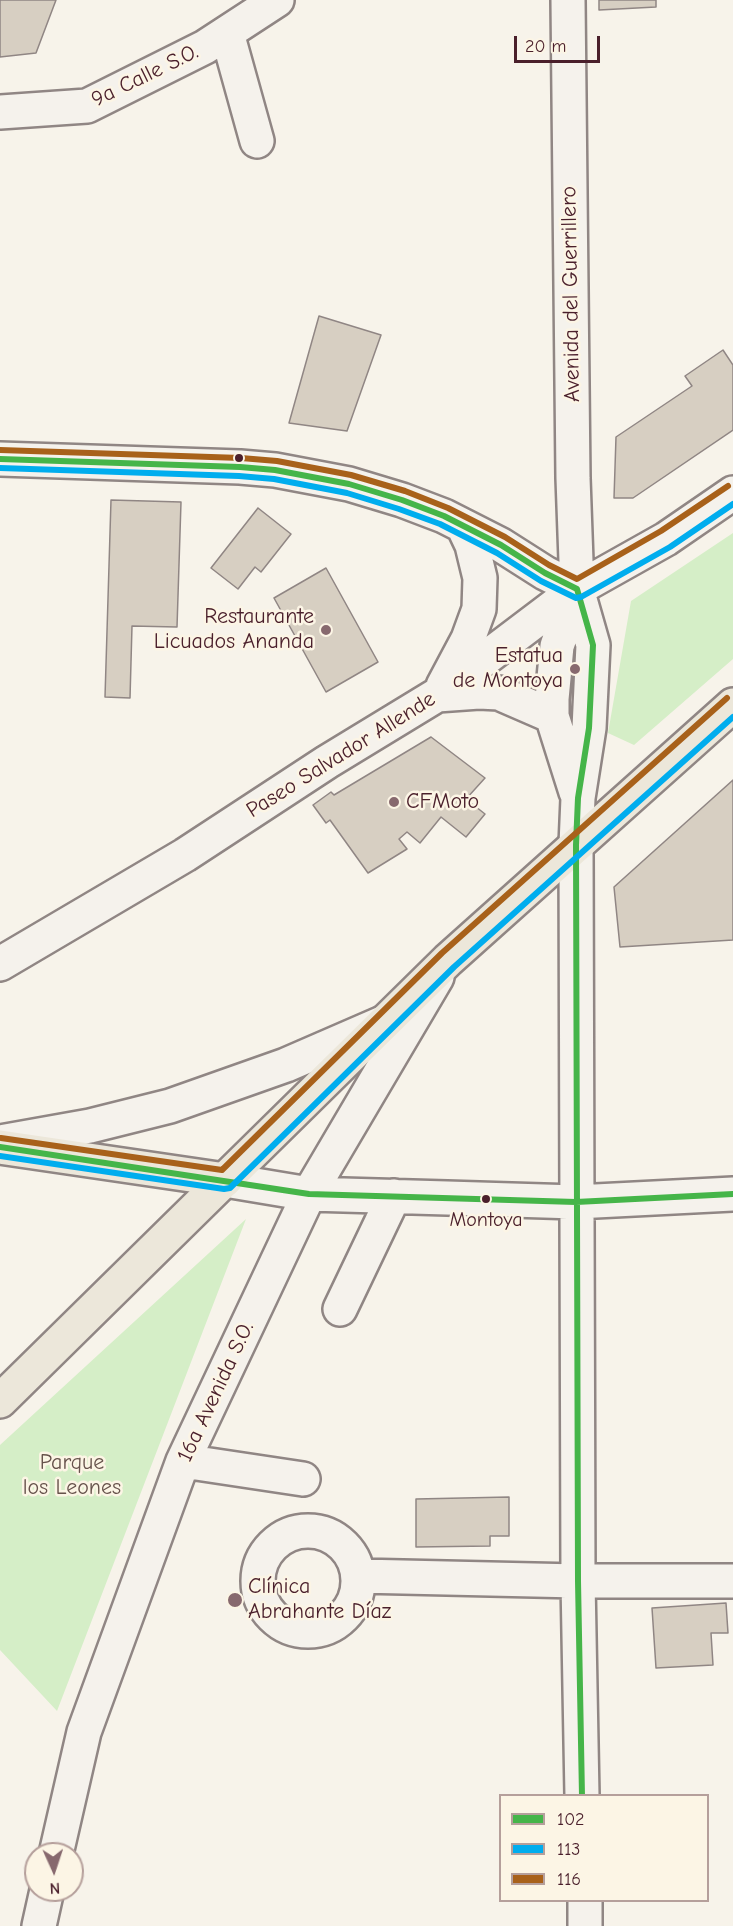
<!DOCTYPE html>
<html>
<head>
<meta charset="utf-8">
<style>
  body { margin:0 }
  #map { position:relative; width:733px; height:1926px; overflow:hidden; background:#f7f3ea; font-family:"Comic Neue",sans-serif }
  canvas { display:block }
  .legend { position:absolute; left:499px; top:1794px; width:210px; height:108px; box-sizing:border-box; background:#fcf5e5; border:2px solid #b59f9b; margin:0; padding:8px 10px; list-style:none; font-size:18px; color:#4a1f2b }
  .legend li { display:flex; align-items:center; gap:12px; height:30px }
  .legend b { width:30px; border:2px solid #b59f9b }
  .north { position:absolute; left:24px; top:1842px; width:60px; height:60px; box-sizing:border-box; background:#fcf5e5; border:2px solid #b59f9b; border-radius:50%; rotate:177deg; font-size:16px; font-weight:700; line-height:24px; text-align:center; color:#4a1f2b }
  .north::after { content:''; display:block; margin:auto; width:21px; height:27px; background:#87696e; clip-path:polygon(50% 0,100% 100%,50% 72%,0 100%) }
  .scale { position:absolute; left:514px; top:36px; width:86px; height:27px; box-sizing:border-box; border:3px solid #4a1f2b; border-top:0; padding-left:8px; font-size:18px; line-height:21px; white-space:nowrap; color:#4a1f2b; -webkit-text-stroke:4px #fcf5e5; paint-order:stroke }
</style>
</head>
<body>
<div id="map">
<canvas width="733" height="1926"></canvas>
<ul class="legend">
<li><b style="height:8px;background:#45b549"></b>102</li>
<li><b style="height:8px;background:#00adee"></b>113</li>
<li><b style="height:8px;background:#a8611a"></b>116</li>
</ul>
<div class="north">N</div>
<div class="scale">20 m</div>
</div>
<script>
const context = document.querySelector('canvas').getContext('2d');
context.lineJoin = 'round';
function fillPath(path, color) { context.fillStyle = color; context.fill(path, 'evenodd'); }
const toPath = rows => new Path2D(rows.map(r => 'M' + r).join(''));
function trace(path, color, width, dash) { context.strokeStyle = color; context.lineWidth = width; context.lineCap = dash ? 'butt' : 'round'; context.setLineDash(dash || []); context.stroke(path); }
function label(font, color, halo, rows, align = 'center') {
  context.font = font + ' "Comic Neue",sans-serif'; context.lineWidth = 5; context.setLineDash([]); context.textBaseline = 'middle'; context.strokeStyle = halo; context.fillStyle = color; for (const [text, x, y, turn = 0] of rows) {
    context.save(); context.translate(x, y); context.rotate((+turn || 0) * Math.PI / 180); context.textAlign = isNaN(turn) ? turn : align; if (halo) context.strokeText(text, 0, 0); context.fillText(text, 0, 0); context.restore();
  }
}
fillPath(toPath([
  [733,533,733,659,634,745,608,733,631,601],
  [246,1219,57,1711,0,1650,0,1445]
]), '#d5eec7');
const building = toPath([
  [0,0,56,0,36,53,0,57,0,0],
  [599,0,656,0,656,7,599,10,599,0],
  [319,316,381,335,347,431,289,423,319,316],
  [723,350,733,365,733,430,633,498,614,498,616,437,692,386,685,376,723,350],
  [111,500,181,502,177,627,132,626,130,698,105,697,111,500],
  [258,508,291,534,261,572,255,567,238,589,211,568,258,508],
  [326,568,378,662,326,692,274,598,326,568],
  [431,737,485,778,466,799,485,814,466,837,441,817,420,843,407,832,399,839,407,849,368,873,330,820,326,823,313,805,331,792,334,795,431,737],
  [733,780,733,940,620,947,614,887,733,780],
  [509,1497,509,1536,490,1536,490,1546,416,1547,416,1499,509,1497],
  [726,1603,728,1633,711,1633,713,1665,656,1668,652,1608,726,1603]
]);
fillPath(building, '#d7cfc2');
trace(building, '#908684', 1.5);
const minor = toPath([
  [568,0,573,478,577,589,593,645,589,728,578,798,576,845,578,1581,582,1796],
  [227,33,257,141],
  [0,112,87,106,205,47,277,0],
  [0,459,240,467,275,470,349,484,402,500,444,516,501,545,545,573,577,589],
  [443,686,468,639,479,609,480,578,472,545,463,526],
  [437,695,479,692,499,693,552,716],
  [576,792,552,716,552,699,557,646,577,589],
  [0,964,185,855,327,762,437,695,577,589,666,539,733,493],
  [0,1142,90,1126,170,1106,286,1065,385,1022],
  [225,1180,309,1194,447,1198,576,1202,733,1194],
  [340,1309,394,1196],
  [183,1461,303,1479],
  '258 1581a50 50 0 1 1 100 0a50 50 0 1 1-100 0Z',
  [359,1576,578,1581,733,1581],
  [56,1854,84,1732,183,1461,309,1194,437,977],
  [585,1900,585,1926],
  [39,1926,47,1890]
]);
const major = toPath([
  [0,1147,225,1180]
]);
const highway = toPath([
  [0,1401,448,960,733,705]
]);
trace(minor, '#908684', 38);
trace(major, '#908684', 38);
trace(highway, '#908684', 38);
trace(minor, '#f5f2ec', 33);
trace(major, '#ece7da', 33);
trace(highway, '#ece7da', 33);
trace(toPath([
  [0,459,240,467,275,470,349,484,402,500,444,516,501,545,545,573,577,589,593,645,589,728,578,798,576,845,578,1581,582,1796],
  [0,1147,309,1194,576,1202,733,1194]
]), '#45b549', 6);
trace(toPath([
  [0,468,239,476,274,479,347,493,399,509,440,524,497,553,541,581,576,598,581,597,670,547,733,504],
  [0,1156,224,1189,230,1188,454,967,733,717]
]), '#00adee', 6);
trace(toPath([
  [0,450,241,458,277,461,351,475,405,491,448,508,505,537,549,565,577,579,661,531,728,486],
  [1,1138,222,1170,442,953,727,698]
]), '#a8611a', 6);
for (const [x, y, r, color] of [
  [239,458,5,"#4a1f2b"],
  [326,630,6,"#87696e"],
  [575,669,6,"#87696e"],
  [394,802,6,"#87696e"],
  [486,1199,5,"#4a1f2b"],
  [235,1600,8,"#87696e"]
]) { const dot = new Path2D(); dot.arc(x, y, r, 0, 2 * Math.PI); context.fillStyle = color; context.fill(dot); trace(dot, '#fcf5e5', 2); }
label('20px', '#4a1f2b', '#fcf5e5', [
  ["Montoya",486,1220]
]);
label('22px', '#4a1f2b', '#fcf5e5', [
  ["9a Calle S.O.",145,76,-26],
  ["Avenida del Guerrillero",571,294,-91],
  ["Paseo Salvador Allende",341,755,-32],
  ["16a Avenida S.O.",216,1392,-65]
]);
label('22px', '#4a1f2b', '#fcf5e5', [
  ["Restaurante",314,617],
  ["Licuados Ananda",314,642],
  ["Estatua",563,656],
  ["de Montoya",563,681],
  ["CFMoto",406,802,"left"],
  ["Clínica",248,1587,"left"],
  ["Abrahante Díaz",248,1612,"left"]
], 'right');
label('22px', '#66524b', '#fcf5e5', [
  ["Parque",72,1463],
  ["los Leones",72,1488]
]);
</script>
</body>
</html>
